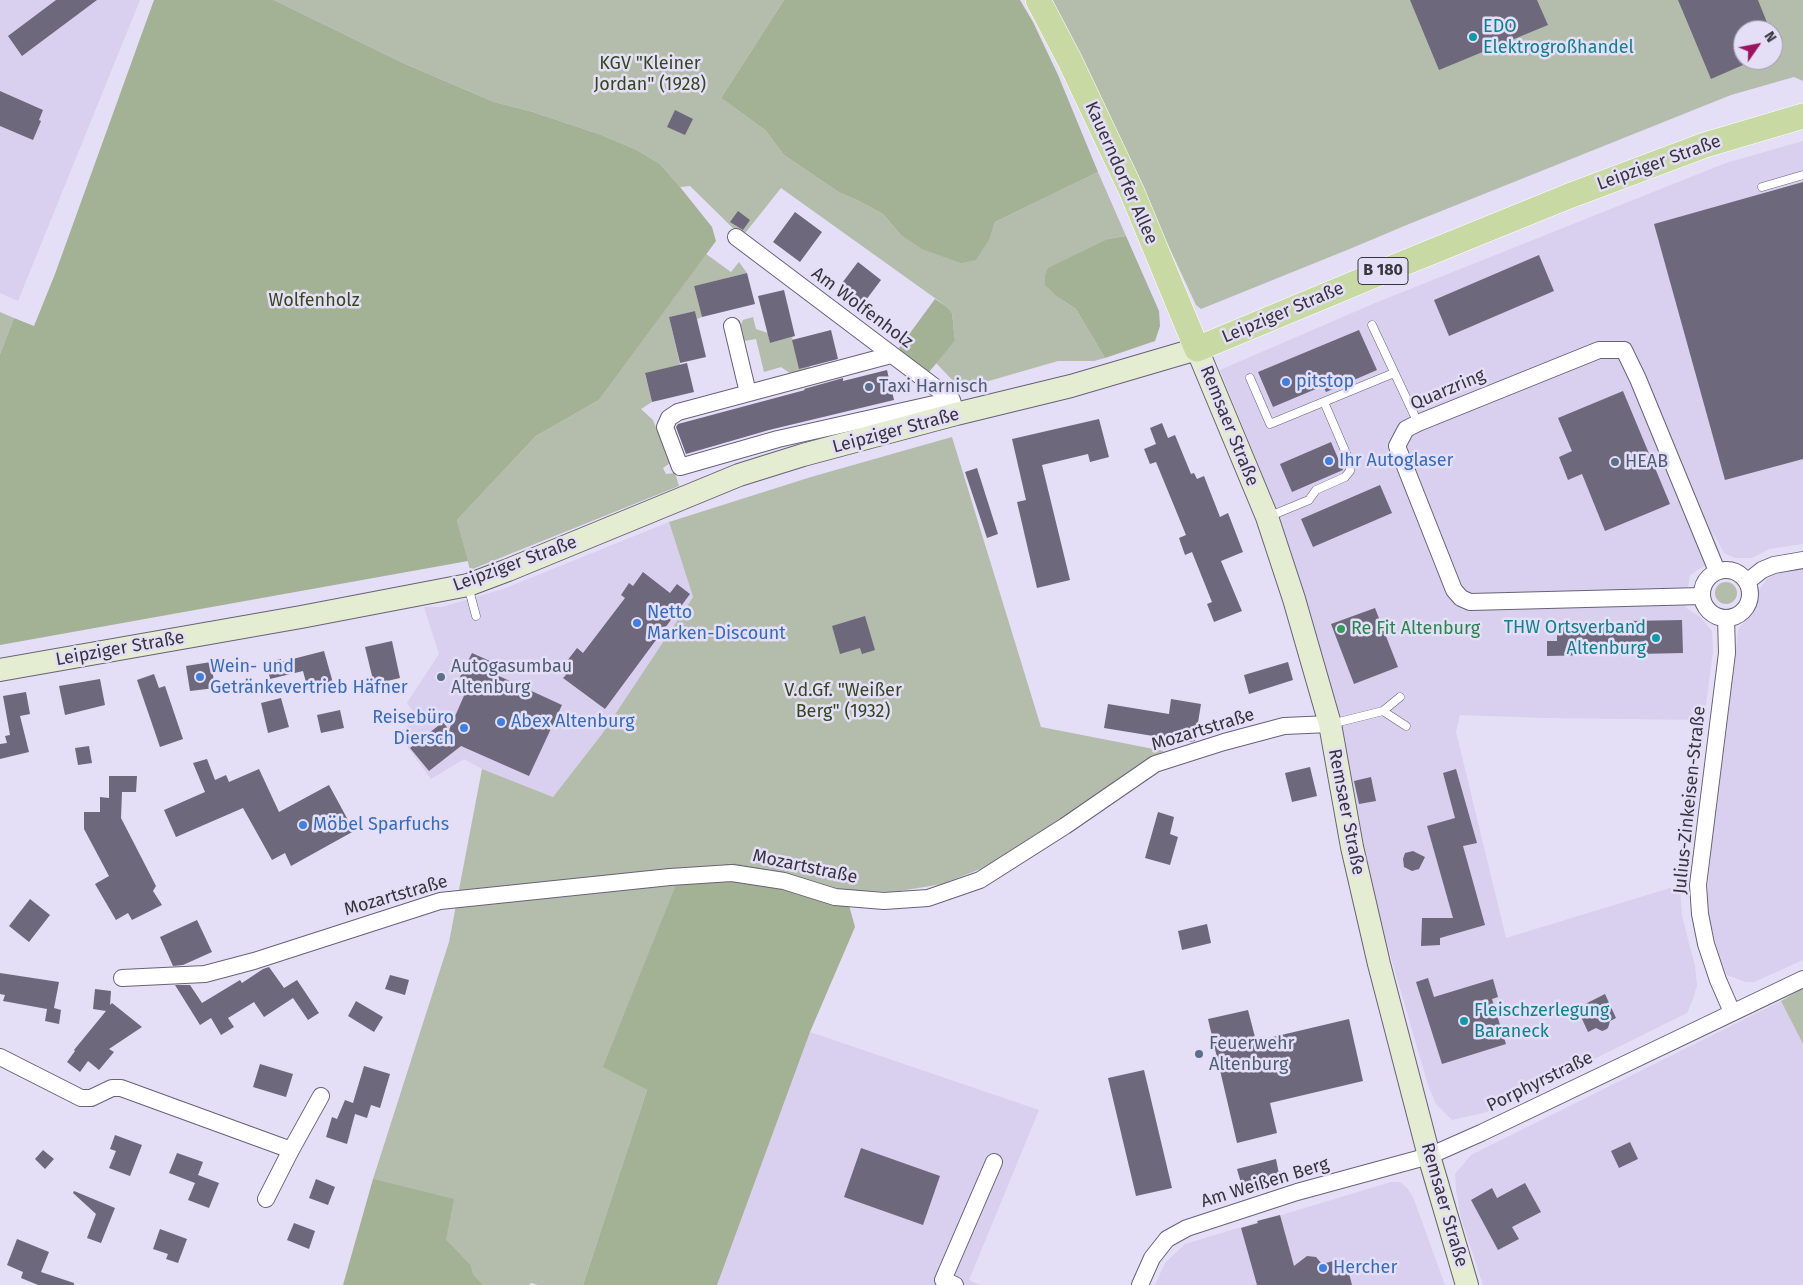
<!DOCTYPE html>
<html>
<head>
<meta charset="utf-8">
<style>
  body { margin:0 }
  #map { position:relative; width:1803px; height:1285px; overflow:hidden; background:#e4def6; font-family:"Fira Sans",sans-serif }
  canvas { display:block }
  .north { position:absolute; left:1733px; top:20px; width:50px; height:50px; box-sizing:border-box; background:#e4def6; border:1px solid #9f9aac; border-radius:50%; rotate:57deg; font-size:14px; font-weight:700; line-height:20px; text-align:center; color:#38353e }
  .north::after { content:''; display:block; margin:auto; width:18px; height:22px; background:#9d1361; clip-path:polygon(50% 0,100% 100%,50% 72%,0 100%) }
</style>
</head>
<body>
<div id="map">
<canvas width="1803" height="1285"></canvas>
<div class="north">N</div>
</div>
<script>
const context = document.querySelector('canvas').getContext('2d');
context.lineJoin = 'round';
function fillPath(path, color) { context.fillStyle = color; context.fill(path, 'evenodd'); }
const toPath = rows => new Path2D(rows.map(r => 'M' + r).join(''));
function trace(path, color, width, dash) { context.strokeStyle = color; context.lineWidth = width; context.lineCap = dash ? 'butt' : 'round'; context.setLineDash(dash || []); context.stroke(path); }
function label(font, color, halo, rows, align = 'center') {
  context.font = font + ' "Fira Sans",sans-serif'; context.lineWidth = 5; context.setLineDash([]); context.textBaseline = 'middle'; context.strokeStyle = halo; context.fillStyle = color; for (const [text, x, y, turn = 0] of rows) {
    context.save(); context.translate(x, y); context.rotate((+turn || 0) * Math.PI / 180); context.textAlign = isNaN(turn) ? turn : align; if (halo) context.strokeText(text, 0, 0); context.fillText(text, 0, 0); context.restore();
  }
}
fillPath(toPath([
  [0,0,140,0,18,301,0,293],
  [1803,141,1803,544,1769,549,1752,558,1735,558,1724,553,1711,529,1721,555,1690,575,1685,607,1700,617,1712,631,1713,651,1704,720,1546,718,1460,715,1456,732,1506,938,1680,885,1682,916,1695,966,1697,985,1693,999,1687,1013,1487,1112,1452,1120,1436,1104,1428,1085,1377,909,1365,860,1338,709,1278,514,1220,370,1375,303,1726,163],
  [669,522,693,597,602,734,553,797,482,769,464,759,431,779,398,734,417,717,407,703,439,654,424,607,442,607,503,589],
  [1803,569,1803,960,1754,982,1746,982,1727,975,1720,959,1709,918,1707,898,1712,838,1735,661,1738,630,1754,607,1758,591,1767,579,1778,573],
  [1781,1001,1803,1044,1803,1285,1483,1285,1461,1218,1456,1190,1455,1174,1471,1155],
  [810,1032,1039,1110,969,1280,981,1285,716,1285],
  [1391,1182,1400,1182,1407,1188,1413,1197,1445,1285,1155,1285,1165,1263,1185,1244]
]), '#d8d0ee');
fillPath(toPath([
  [274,0,784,0,721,98,765,130,784,155,840,193,857,200,883,214,900,234,990,238,995,222,1098,172,1126,236,1108,239,1059,298,1076,309,1105,358,1094,361,1058,361,961,389,936,363,955,341,952,313,946,306,781,188,742,237,690,186,680,187,660,164,637,150,599,134,533,112,494,102,403,63],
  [1049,0,1803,0,1803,81,1794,77,1731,95,1409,224,1352,248,1201,309,1196,305,1156,219],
  [1743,30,1773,30,1773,60,1743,60],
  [706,254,731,272,739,262,747,273,694,286,702,317,697,319,695,311,669,317,680,365,645,374,652,402,641,409,653,420,670,463,663,468,666,474,675,473,679,486,470,570,457,520,536,436,599,400],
  [0,312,14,318,0,354],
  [753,317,756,329,768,333,770,343,792,337,799,367,811,365,808,370,791,374,781,367,764,372,756,339,744,341,740,326,743,320],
  [952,437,1041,727,1164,751,1122,777,1038,836,983,868,942,884,894,892,845,891,763,868,735,863,682,869,604,1067,647,1090,583,1285,538,1285,531,1283,529,1285,483,1285,473,1274,471,1265,446,1239,373,1179,449,942,482,769,553,797,602,734,693,597,669,522,811,477],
  '1715 593a11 11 0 1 1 22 0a11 11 0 1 1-22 0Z',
  [1803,988,1803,1044,1781,1001]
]), '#b4bdac');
fillPath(toPath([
  [154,0,274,0,403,63,494,102,533,112,599,134,637,150,660,164,680,187,712,227,716,241,599,400,536,436,457,520,468,561,0,645,0,354,14,318,34,326,55,274],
  [784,0,1020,0,1033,22,1058,75,1098,172,995,222,990,238,976,260,961,263,922,249,900,234,883,214,857,200,840,193,784,155,765,130,721,98],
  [1126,236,1159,311,1160,326,1155,341,1105,358,1076,309,1059,298,1045,285,1045,276,1048,268,1108,239],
  [935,299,946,306,952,313,955,341,929,372,901,351,899,348],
  [735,863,763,868,845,891,855,927,810,1032,717,1285,583,1285,647,1090,603,1067,682,869],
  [373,1179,454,1199,446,1239,471,1265,473,1274,483,1285,343,1285]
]), '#a3b195');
fillPath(toPath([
  [56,0,97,0,22,56,8,36],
  [1410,0,1537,0,1548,25,1439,70],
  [1678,0,1758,0,1770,30,1743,30,1743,65,1711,79],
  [0,91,43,110,39,120,41,121,33,140,0,126],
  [675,110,693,119,685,135,667,127],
  [1803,182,1803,459,1725,480,1654,224],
  [738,211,750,220,743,230,730,222],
  [795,212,822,232,800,262,773,242],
  [1539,255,1554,291,1449,336,1434,300],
  [858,262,881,280,863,304,839,287],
  [747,273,755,304,702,317,694,286],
  [784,290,795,336,770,343,758,296],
  [695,311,706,357,680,363,669,317],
  [831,330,838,359,799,369,792,340],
  [1359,330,1377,370,1326,392,1323,386,1273,407,1258,372],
  [687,363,694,392,652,402,645,373],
  [887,370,894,400,769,430,686,454,676,427,678,424,805,390,804,389,843,378,843,381],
  [1623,391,1670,504,1605,531,1582,474,1568,480,1559,457,1572,451,1558,418],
  [1099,419,1109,457,1090,462,1088,454,1042,465,1070,580,1037,588,1017,502,1026,500,1012,439],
  [1162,423,1168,438,1175,435,1191,474,1194,473,1197,479,1204,476,1220,517,1228,513,1243,552,1221,561,1242,611,1214,622,1207,604,1212,602,1192,552,1185,555,1179,538,1186,535,1156,462,1150,464,1144,449,1156,444,1150,428],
  [1331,442,1343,470,1292,492,1280,464],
  [977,468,998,534,987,538,965,472],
  [1380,485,1392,513,1313,547,1301,519],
  [643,572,670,593,677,584,690,594,605,709,563,678,566,675,560,670,577,648,583,653,625,598,621,595,629,583,633,586],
  [1375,608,1398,667,1354,684,1331,624],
  [865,616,875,650,862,654,860,648,840,654,832,626],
  [1682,620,1683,653,1547,656,1547,641,1557,641,1557,625,1629,624,1629,621],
  [392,641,400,678,374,684,365,647],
  [324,651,333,683,308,690,303,671,270,679,266,662,281,659,281,662],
  [472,653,492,662,488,671,562,705,529,776,461,746,429,771,410,748,443,722,449,730,470,682,460,677],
  [211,662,215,688,190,691,186,666],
  [1288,662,1293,680,1249,694,1244,675],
  [154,674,159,688,165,686,183,739,160,747,137,680],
  [100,679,105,705,65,715,59,686],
  [26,692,30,714,20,716,29,752,0,759,0,744,7,743,5,736,10,735,3,696],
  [281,698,289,727,268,733,261,703],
  [1171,699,1201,704,1195,741,1190,742,1104,728,1108,704,1169,714],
  [340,710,344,728,321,733,317,715],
  [89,746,92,763,78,765,75,748],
  [207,759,215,780,226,775,229,782,259,769,279,812,329,785,354,831,291,866,285,853,272,860,243,808,176,837,164,810,205,792,193,763],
  [1310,767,1317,796,1292,802,1285,773],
  [1456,769,1477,843,1463,846,1485,925,1440,938,1440,945,1421,946,1422,918,1453,918,1427,826,1455,818,1443,773],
  [109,776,137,776,136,792,122,792,121,818,156,886,153,891,162,905,132,920,128,913,116,920,95,884,109,876,84,829,84,812,100,812,100,797,109,798],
  [1371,777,1376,801,1359,804,1354,781],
  [1158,812,1174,817,1170,834,1178,837,1170,865,1145,858],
  [1413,851,1425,857,1419,869,1412,871,1404,867,1403,859,1405,853],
  [30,899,50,915,29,942,9,926],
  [197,920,212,952,183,965,173,966,160,937],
  [1207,924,1211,943,1182,950,1178,931],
  [269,967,284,988,297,980,319,1013,308,1020,293,998,264,1017,254,1002,228,1018,234,1027,221,1035,211,1018,200,1025,175,985,190,985,202,1003,240,980,242,983,263,969],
  [0,973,59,982,54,1008,61,1010,59,1024,45,1021,47,1009,3,1001,5,995,0,994],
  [390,975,409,980,405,995,385,989],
  [1428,978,1434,997,1493,979,1498,997,1492,999,1506,1044,1442,1064,1416,982],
  [95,989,111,991,110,1005,112,1003,142,1027,109,1049,114,1052,99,1070,88,1061,80,1072,67,1062,75,1051,74,1050,106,1011,93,1009],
  [1605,994,1616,1018,1610,1021,1608,1028,1605,1030,1602,1031,1596,1028,1588,1032,1577,1008],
  [356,1001,383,1017,374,1032,348,1016],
  [1248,1010,1256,1041,1349,1019,1363,1081,1270,1103,1277,1133,1237,1143,1208,1019],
  [260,1064,293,1074,286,1097,253,1087],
  [364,1066,390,1074,380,1108,371,1105,367,1118,355,1114,347,1144,326,1137,332,1117,337,1119,345,1100,353,1103],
  [1144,1070,1172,1188,1136,1196,1108,1078],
  [115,1135,142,1145,130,1176,109,1168,116,1151,110,1149],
  [1630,1142,1638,1159,1619,1168,1611,1151],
  [861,1148,940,1176,923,1225,844,1197],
  [43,1150,54,1159,45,1169,35,1159],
  [177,1153,203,1162,198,1175,219,1183,209,1208,188,1200,195,1183,169,1173],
  [1276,1159,1279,1174,1241,1183,1237,1169],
  [316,1179,335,1187,328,1205,309,1198],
  [1525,1183,1541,1212,1512,1227,1519,1239,1498,1250,1471,1200,1492,1188,1497,1198],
  [74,1191,115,1208,101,1243,87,1238,96,1214,73,1193],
  [1280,1215,1294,1266,1307,1256,1316,1257,1322,1264,1345,1258,1352,1285,1257,1285,1241,1228,1258,1223,1257,1221],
  [294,1223,315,1231,309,1249,287,1240],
  [160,1229,187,1239,178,1263,166,1259,168,1254,153,1249],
  [17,1239,49,1252,41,1272,74,1283,74,1285,38,1285,21,1278,23,1272,7,1265]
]), '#6e687d');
const lane = toPath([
  [1762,187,1803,175],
  [1372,325,1418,423],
  [1250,378,1270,424,1394,373],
  [1270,516,1309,500,1316,490,1345,477,1350,471,1349,460,1324,402],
  [468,586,476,616],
  [1383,711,1406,726],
  [1331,724,1383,711,1400,697]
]);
const street = toPath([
  [736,237,952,400,954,407],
  [732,326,748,393],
  [891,355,678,412,669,418,665,427,680,467,778,439,952,400],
  '1702 594a24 24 0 1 1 48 0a24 24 0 1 1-48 0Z',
  [1747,582,1762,570,1774,565,1803,560],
  [1702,596,1470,602,1461,598,1454,590,1397,446,1406,429,1418,423,1599,350,1624,350,1638,379,1717,571],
  [1726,618,1727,653,1698,885,1700,914,1706,944,1718,980,1732,1012],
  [122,978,205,974,254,961,440,901,670,877,732,873,784,881,835,897,884,901,928,898,980,880,1065,826,1155,764,1224,742,1284,726,1330,724],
  [0,1057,81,1098,91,1098,112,1088,121,1088,291,1150,321,1096],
  [266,1199,291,1150],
  [955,1285,943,1280,994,1162],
  [1140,1285,1152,1258,1167,1239,1187,1228,1297,1192,1429,1156,1481,1133,1803,979]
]);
const secondary = toPath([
  [0,670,301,617,468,585,508,570,739,475,803,455,956,414,1071,386,1197,349,1267,517,1294,599,1330,724,1352,847,1379,964,1429,1156,1467,1285]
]);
const primary = toPath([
  [1038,0,1070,61,1132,192,1197,349,1382,272,1569,196,1705,145,1803,116]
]);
trace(lane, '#686277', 9);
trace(street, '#686277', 18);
trace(secondary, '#686277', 24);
trace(primary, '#fff', 26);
trace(lane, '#fff', 8);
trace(street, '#fff', 16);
trace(secondary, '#e4ecd1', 22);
trace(primary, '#c9d9a3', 25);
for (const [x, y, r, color] of [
  [1473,37,5,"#0f9aa8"],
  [1286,382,5,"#3f7fe0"],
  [869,387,5,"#5c6f8a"],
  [1329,461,5,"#3f7fe0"],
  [1615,462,5,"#5c6f8a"],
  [637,623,5,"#3f7fe0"],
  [1341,629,5,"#2e9e5b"],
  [1656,638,5,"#0f9aa8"],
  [200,677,5,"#3f7fe0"],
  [441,677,5,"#5c6f8a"],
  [501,722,5,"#3f7fe0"],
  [464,728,5,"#3f7fe0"],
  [303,825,5,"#3f7fe0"],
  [1464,1021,5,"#0f9aa8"],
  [1199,1054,5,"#5c6f8a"],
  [1323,1268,5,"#3f7fe0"]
]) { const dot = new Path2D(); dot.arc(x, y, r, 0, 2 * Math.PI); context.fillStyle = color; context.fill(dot); trace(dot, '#e4def6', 2); }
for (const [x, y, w] of [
  [1383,271,50]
]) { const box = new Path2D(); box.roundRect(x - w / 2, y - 13.5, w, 27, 4); context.fillStyle = '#e4def6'; context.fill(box); trace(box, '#38353e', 1); }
label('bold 16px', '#38353e', null, [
  ["B 180",1383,271]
]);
label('18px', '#0d838f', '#e4def6', [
  ["EDO",1483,27],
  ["Elektrogroßhandel",1483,48],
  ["THW Ortsverband",1646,628,"right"],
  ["Altenburg",1646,649,"right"],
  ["Fleischzerlegung",1474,1011],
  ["Baraneck",1474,1032]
], 'left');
label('18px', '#34481c', '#e4def6', [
  ["KGV \"Kleiner",650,64],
  ["Jordan\" (1928)",650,85],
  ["Wolfenholz",314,301],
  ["V.d.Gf. \"Weißer",843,691],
  ["Berg\" (1932)",843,712]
]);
label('18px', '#38353e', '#e4def6', [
  ["Leipziger Straße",1659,163,-20],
  ["Kauerndorfer Allee",1121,173,66],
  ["Am Wolfenholz",862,308,37],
  ["Leipziger Straße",1283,313,-23],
  ["Quarzring",1448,390,-23],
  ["Remsaer Straße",1229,426,68],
  ["Leipziger Straße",896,431,-15],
  ["Leipziger Straße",515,564,-20],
  ["Leipziger Straße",120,649,-10],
  ["Mozartstraße",1203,730,-17],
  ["Julius-Zinkeisen-Straße",1690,800,-84],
  ["Remsaer Straße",1346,812,79],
  ["Mozartstraße",805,867,12],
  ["Mozartstraße",396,896,-16],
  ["Porphyrstraße",1540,1082,-26],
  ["Am Weißen Berg",1265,1183,-17],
  ["Remsaer Straße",1444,1205,74]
]);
label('18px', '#366cbe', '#e4def6', [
  ["pitstop",1296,382],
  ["Ihr Autoglaser",1339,461],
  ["Netto",647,613],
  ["Marken-Discount",647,634],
  ["Wein- und",210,667],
  ["Getränkevertrieb Häfner",210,688],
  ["Reisebüro",454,718,"right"],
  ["Diersch",454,739,"right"],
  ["Abex Altenburg",511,722],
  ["Möbel Sparfuchs",313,825],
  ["Hercher",1333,1268]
], 'left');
label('18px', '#4e5e75', '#e4def6', [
  ["Taxi Harnisch",879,387],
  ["HEAB",1625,462],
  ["Autogasumbau",451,667],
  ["Altenburg",451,688],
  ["Feuerwehr",1209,1044],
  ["Altenburg",1209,1065]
], 'left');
label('18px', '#27864d', '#e4def6', [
  ["Re Fit Altenburg",1351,629]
], 'left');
</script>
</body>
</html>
